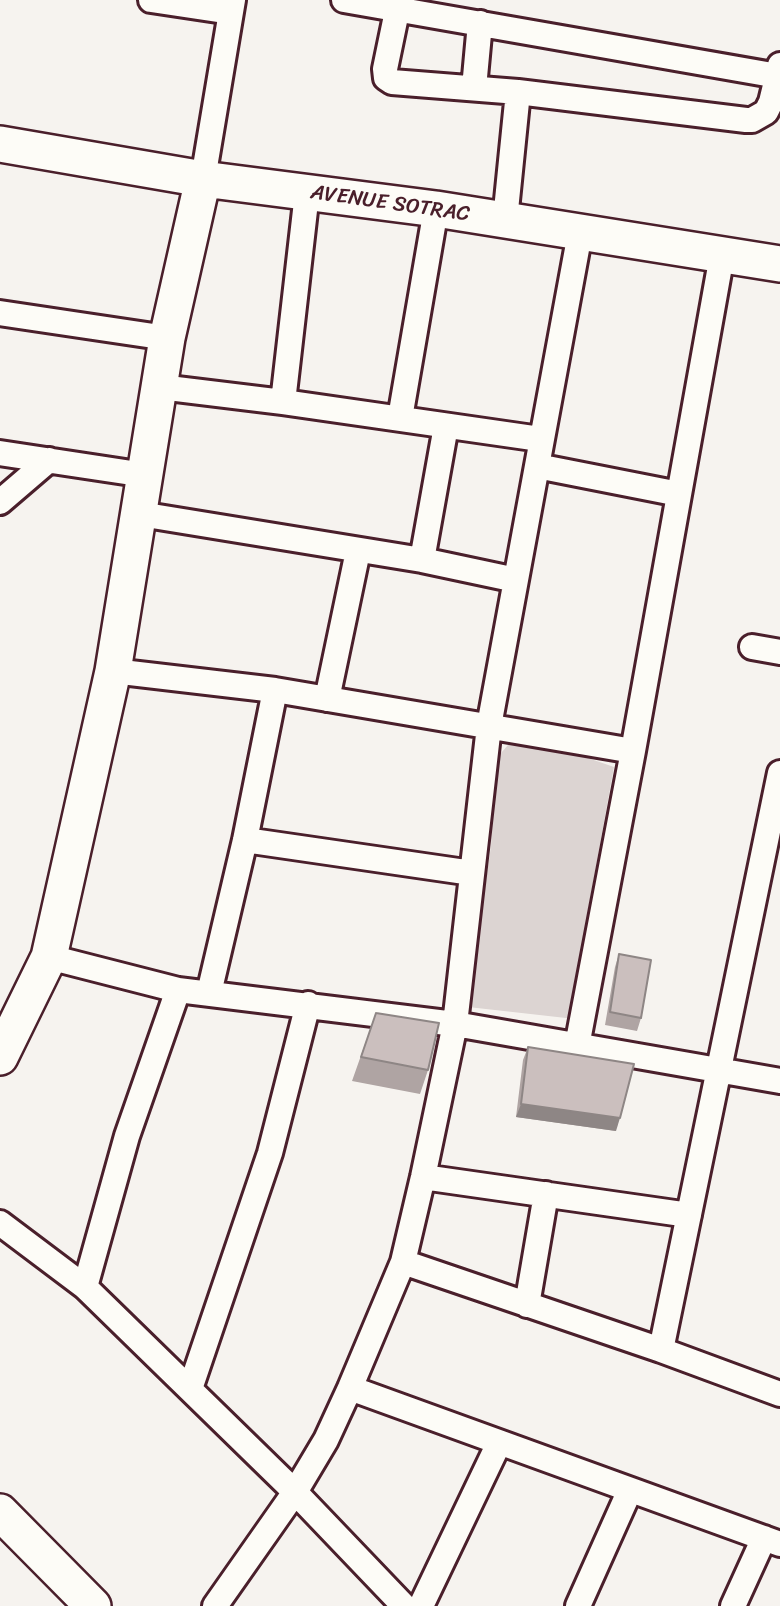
<!DOCTYPE html>
<html>
<head>
<meta charset="utf-8">
<style>
  body { margin:0 }
  canvas { display:block; background:#f6f3ef }
</style>
</head>
<body>
<canvas width="780" height="1606"></canvas>
<script>
const context = document.querySelector('canvas').getContext('2d');
context.lineJoin = 'round';
function fillPath(path, color) { context.fillStyle = color; context.fill(path, 'evenodd'); }
const toPath = rows => new Path2D(rows.map(r => 'M' + r).join(''));
function trace(path, color, width, dash) { context.strokeStyle = color; context.lineWidth = width; context.lineCap = dash ? 'butt' : 'round'; context.setLineDash(dash || []); context.stroke(path); }
function label(font, color, halo, rows, align = 'center') {
  context.font = font + ' Sriracha,sans-serif'; context.lineWidth = 5; context.setLineDash([]); context.textBaseline = 'middle'; context.strokeStyle = halo; context.fillStyle = color; for (const [text, x, y, turn = 0] of rows) {
    context.save(); context.translate(x, y); context.rotate((+turn || 0) * Math.PI / 180); context.textAlign = isNaN(turn) ? turn : align; if (halo) context.strokeText(text, 0, 0); context.fillText(text, 0, 0); context.restore();
  }
}
fillPath(toPath([
  [508,745,556,747,614,767,588,910,575,1019,468,1007,491,846,495,760]
]), '#dcd4d2');
const street = toPath([
  [151,0,231,12],
  [344,0,778,76],
  [397,11,385,69,386,78,392,82,518,92,746,120,752,120,766,112,771,102,780,65],
  [474,88,480,23],
  [203,179,233,0],
  [505,220,518,92],
  [0,313,167,338],
  [160,387,283,402,540,439],
  [283,402,307,193],
  [400,418,436,209],
  [0,453,145,475],
  [537,466,679,494],
  [0,502,49,460],
  [140,514,422,560,516,580],
  [422,560,446,426],
  [752,647,780,652],
  [113,671,275,690,633,751],
  [327,699,358,551],
  [245,840,472,873],
  [49,957,178,990,455,1024,780,1081],
  [209,993,245,840,275,690],
  [577,1046,633,751,722,255],
  [423,1177,689,1215],
  [0,1223,85,1287,295,1492,404,1606],
  [403,1262,661,1350,780,1394],
  [85,1287,127,1136,178,990],
  [527,1305,546,1194],
  [661,1350,780,773],
  [350,1388,780,1544],
  [190,1389,270,1153,308,1004],
  [215,1606,295,1492,326,1440,350,1388,403,1262,423,1177,455,1024,489,726,580,233],
  [421,1606,499,1443],
  [578,1606,630,1490],
  [733,1606,764,1538]
]);
const secondary = toPath([
  [0,144,203,179,436,209,780,264],
  [0,1057,49,957,113,671,167,338,203,179],
  [0,1512,93,1606]
]);
trace(street, '#4a1f2b', 30);
trace(secondary, '#4a1f2b', 40);
trace(street, '#fdfcf7', 24);
trace(secondary, '#fdfcf7', 35);
fillPath(toPath([
  [619,954,641,1018,637,1031,605,1025,615,967],
  [376,1013,428,1070,420,1094,352,1081],
  [528,1047,616,1131,516,1117,523,1060]
]), '#afa4a3');
fillPath(toPath([
  [521,1104,620,1118,616,1131,516,1117]
]), '#8e8685');
const building = toPath([
  [619,954,651,960,641,1018,610,1012,619,954],
  [376,1013,439,1023,428,1070,361,1057,376,1013],
  [528,1047,634,1064,620,1118,521,1104,528,1047]
]);
fillPath(building, '#cbbfbe');
trace(building, '#8e8685', 2);
label('21px', '#4a1f2b', '#fdfcf7', [
  ["AVENUE SOTRAC",390,204,8]
]);
</script>
</body>
</html>
